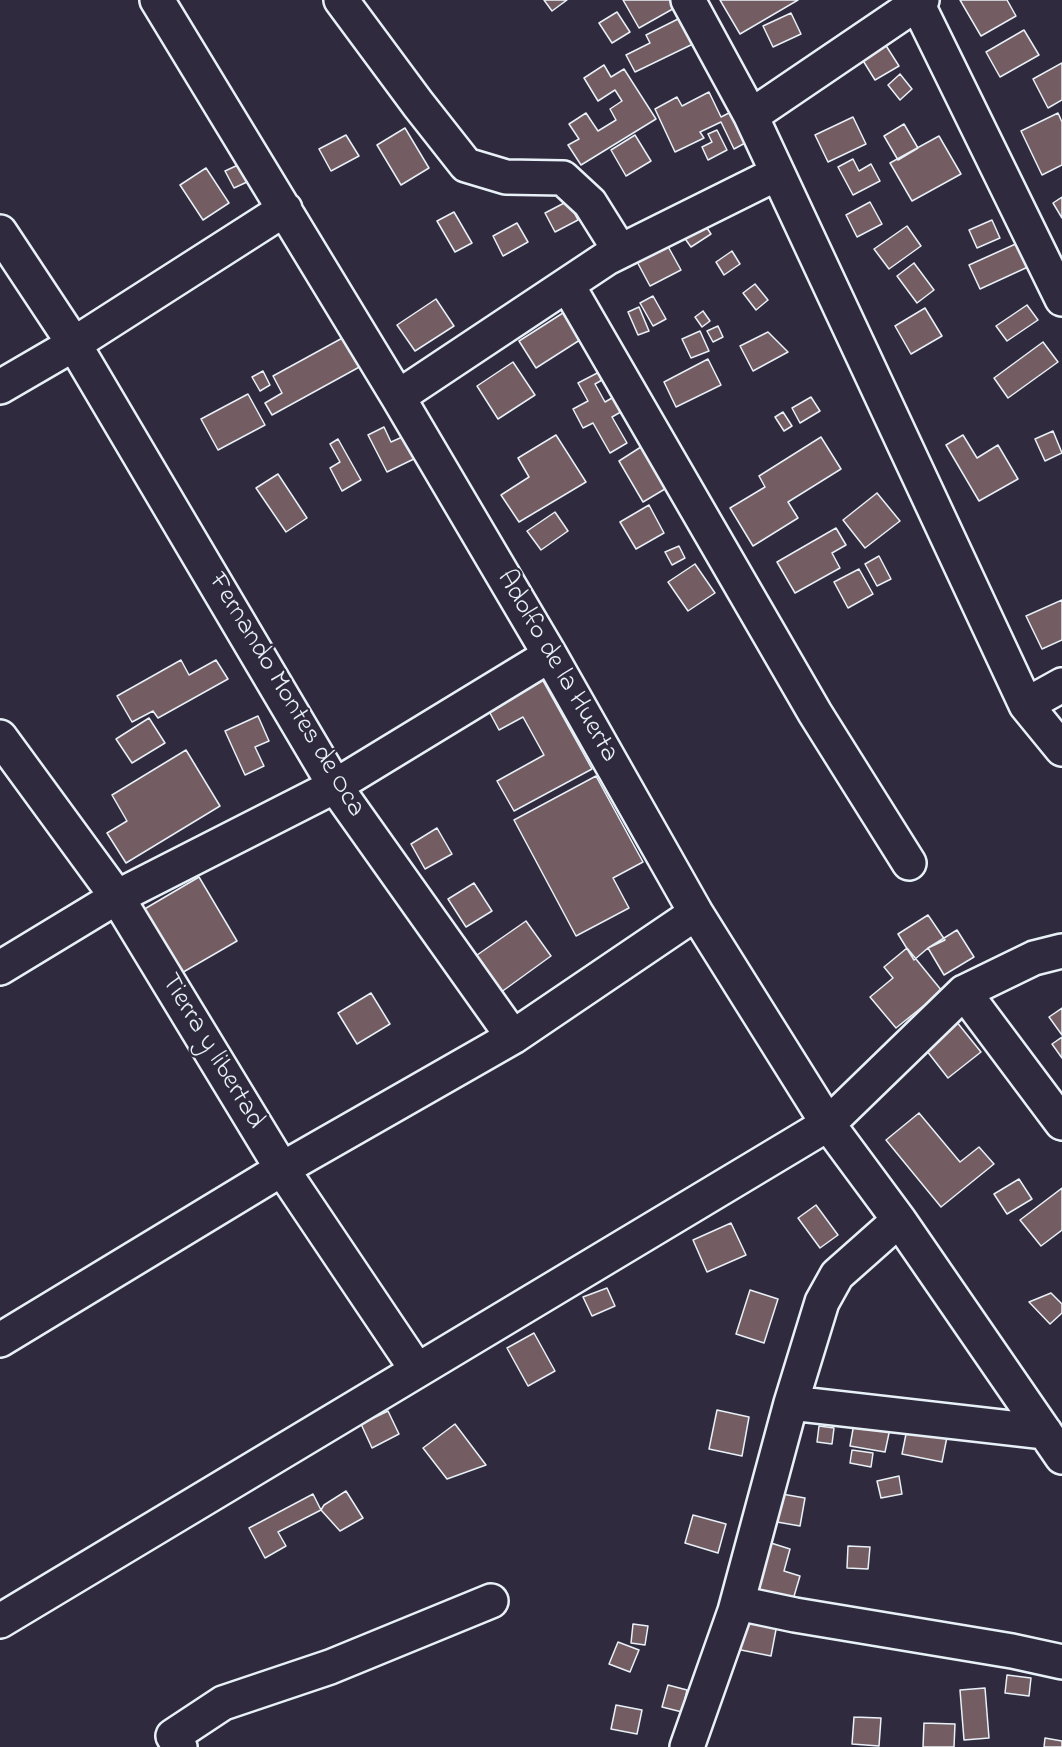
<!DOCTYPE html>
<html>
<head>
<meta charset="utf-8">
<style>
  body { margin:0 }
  canvas { display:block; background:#2f2a3d }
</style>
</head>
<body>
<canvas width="1062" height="1747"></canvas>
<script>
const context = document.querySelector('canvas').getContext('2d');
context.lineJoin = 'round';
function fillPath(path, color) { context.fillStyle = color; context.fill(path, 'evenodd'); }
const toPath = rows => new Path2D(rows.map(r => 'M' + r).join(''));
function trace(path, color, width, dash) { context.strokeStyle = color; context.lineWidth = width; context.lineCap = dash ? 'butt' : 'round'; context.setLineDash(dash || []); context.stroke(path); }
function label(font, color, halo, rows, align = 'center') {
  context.font = font + ' "Indie Flower",sans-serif'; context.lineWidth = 4.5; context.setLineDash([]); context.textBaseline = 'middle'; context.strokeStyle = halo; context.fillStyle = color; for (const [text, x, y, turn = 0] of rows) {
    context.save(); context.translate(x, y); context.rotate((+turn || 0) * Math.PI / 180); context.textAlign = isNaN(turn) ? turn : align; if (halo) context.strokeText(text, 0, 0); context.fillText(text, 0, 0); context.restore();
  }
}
const building = toPath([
  [544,0,567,0,552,11,544,0],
  [623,0,675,0,678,6,639,28,623,0],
  [720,0,798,0,740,34,720,0],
  [960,0,1007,0,1016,16,981,36,960,0],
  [617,12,630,32,612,43,599,23,617,12],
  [791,13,801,34,773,47,763,26,791,13],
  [682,17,695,43,635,72,626,55,650,43,646,35,682,17],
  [1024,30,1039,55,1000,77,986,52,1024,30],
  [885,44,899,66,875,80,862,59,885,44],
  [1062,63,1062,100,1048,108,1033,79,1062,63],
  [604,65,611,77,624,69,656,119,581,165,568,145,579,139,569,124,586,113,598,131,616,120,610,109,622,101,615,90,598,101,584,78,604,65],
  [900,74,912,89,900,100,888,85,900,74],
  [709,92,721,117,739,108,747,142,734,149,721,122,700,132,704,138,675,152,655,109,677,97,682,106,709,92],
  [1058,113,1062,122,1062,165,1042,175,1021,131,1058,113],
  [853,117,866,144,828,162,815,135,853,117],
  [904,124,918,148,898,160,884,136,904,124],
  [405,128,429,168,401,185,377,145,405,128],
  [717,130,727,150,708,160,702,147,712,142,708,134,717,130],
  [346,135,359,156,331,171,319,149,346,135],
  [635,135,651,161,626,176,611,150,635,135],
  [939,136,961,174,912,201,890,163,939,136],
  [853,159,859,171,871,164,880,181,853,195,838,167,853,159],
  [238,165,247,182,234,188,225,171,238,165],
  [206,168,229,203,203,220,180,185,206,168],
  [1062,197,1062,218,1053,203,1062,197],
  [568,201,578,220,555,232,545,213,568,201],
  [870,202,882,224,857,237,846,215,870,202],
  [454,212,472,243,455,252,437,221,454,212],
  [701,219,711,234,691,247,681,233,701,219],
  [992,220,1000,238,977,248,969,230,992,220],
  [517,223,528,242,503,256,493,236,517,223],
  [907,226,921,246,889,269,874,249,907,226],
  [665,241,681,270,650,286,635,258,665,241],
  [1020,242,1030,266,980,289,969,265,1020,242],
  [732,251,740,264,724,275,716,262,732,251],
  [914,263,934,290,917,303,897,276,914,263],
  [755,284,768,300,756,310,743,293,755,284],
  [653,296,666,319,653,326,640,303,653,296],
  [436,299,454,326,415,351,397,325,436,299],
  [1027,305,1038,320,1007,341,996,326,1027,305],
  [639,307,649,331,638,335,628,312,639,307],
  [925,308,942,336,911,354,895,326,925,308],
  [566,311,583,338,536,368,519,341,566,311],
  [703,311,710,321,702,327,695,317,703,311],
  [718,326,723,337,713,342,707,331,718,326],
  [700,331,709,351,691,358,682,339,700,331],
  [768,332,788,352,753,371,740,346,768,332],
  [346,336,363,365,272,415,265,403,282,393,273,376,346,336],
  [1043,342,1058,362,1008,398,994,378,1043,342],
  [708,359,721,385,676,407,664,382,708,359],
  [513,362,535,395,498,419,477,386,513,362],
  [607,368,611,375,595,384,605,402,619,394,626,409,612,417,627,443,610,453,593,423,583,428,573,409,588,401,578,383,607,368],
  [263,371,270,385,260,391,252,377,263,371],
  [248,394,265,425,218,450,201,419,248,394],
  [811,397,820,411,800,423,792,408,811,397],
  [783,412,792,426,784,431,775,417,783,412],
  [384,427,391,442,409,434,420,456,387,472,368,435,384,427],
  [1053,431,1062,453,1045,461,1035,439,1053,431],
  [556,435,586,482,519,522,501,495,529,477,518,458,556,435],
  [963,435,977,458,998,445,1018,479,979,501,946,445,963,435],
  [821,437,841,469,788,502,798,518,753,546,730,508,765,487,759,476,821,437],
  [338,439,361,480,342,491,330,468,340,462,330,444,338,439],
  [644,445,670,486,643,502,619,461,644,445],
  [278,474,307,518,286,532,256,488,278,474],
  [877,493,900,521,865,548,843,520,877,493],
  [649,505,664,533,636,549,620,522,649,505],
  [555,512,568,531,541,550,527,531,555,512],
  [836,528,846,545,832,553,840,568,795,593,777,562,836,528],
  [679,546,685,558,672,565,665,552,679,546],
  [879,556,891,579,877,586,865,564,879,556],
  [695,564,715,593,688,611,668,582,695,564],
  [859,569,873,594,848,608,834,582,859,569],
  [1062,600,1062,640,1042,649,1026,616,1062,600],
  [181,660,189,675,216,660,228,679,158,718,153,711,132,722,117,696,181,660],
  [537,670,592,769,514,811,497,781,544,755,523,717,499,730,483,700,537,670],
  [258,716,269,741,255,747,264,766,245,775,225,731,258,716],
  [149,718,165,743,132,763,116,739,149,718],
  [186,750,220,806,126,863,107,833,127,821,112,795,186,750],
  [596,776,643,862,613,878,629,908,576,936,514,820,596,776],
  [437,828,452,854,425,869,411,844,437,828],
  [199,877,237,941,173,978,136,914,199,877],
  [474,883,492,911,466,927,448,899,474,883],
  [928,915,945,940,928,948,914,960,898,934,928,915],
  [526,921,551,956,493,998,467,962,526,921],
  [957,930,974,957,944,975,928,948,957,930],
  [907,948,942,991,896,1028,870,997,893,978,884,967,907,948],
  [371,993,390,1024,357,1044,338,1013,371,993],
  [1062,1008,1062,1035,1049,1017,1062,1008],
  [956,1021,981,1052,948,1078,923,1046,956,1021],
  [1062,1037,1062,1058,1052,1044,1062,1037],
  [919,1113,960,1162,979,1147,994,1164,941,1207,886,1140,919,1113],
  [1019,1179,1032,1199,1007,1214,994,1194,1019,1179],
  [1062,1188,1062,1230,1041,1246,1020,1220,1062,1188],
  [816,1205,838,1235,820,1248,798,1218,816,1205],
  [731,1223,746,1255,707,1272,693,1240,731,1223],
  [607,1288,615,1306,592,1316,583,1297,607,1288],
  [750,1290,778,1299,764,1343,736,1334,750,1290],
  [1051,1293,1062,1304,1062,1313,1050,1324,1029,1302,1051,1293],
  [534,1333,555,1371,528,1386,507,1348,534,1333],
  [717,1410,749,1417,742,1456,709,1449,717,1410],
  [388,1411,399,1434,372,1448,361,1424,388,1411],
  [856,1412,892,1419,885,1452,850,1446,856,1412],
  [909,1419,949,1427,942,1462,902,1454,909,1419],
  [455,1424,486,1465,447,1479,423,1448,455,1424],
  [819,1426,834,1428,832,1444,817,1442,819,1426],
  [852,1450,873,1453,871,1467,850,1463,852,1450],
  [899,1476,902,1494,881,1498,877,1481,899,1476],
  [346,1491,363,1518,340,1531,321,1510,324,1505,346,1491],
  [313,1494,321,1510,278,1532,286,1546,265,1558,249,1528,313,1494],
  [782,1494,805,1498,800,1526,777,1522,782,1494],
  [693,1515,726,1524,718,1553,685,1543,693,1515],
  [771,1543,790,1549,784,1571,800,1576,792,1603,756,1592,771,1543],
  [848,1546,870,1547,868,1569,847,1568,848,1546],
  [738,1612,778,1619,771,1656,726,1647,738,1612],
  [633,1624,648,1626,645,1645,631,1643,633,1624],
  [618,1642,639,1650,630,1672,609,1664,618,1642],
  [1007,1675,1031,1678,1029,1696,1005,1693,1007,1675],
  [668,1685,687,1690,682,1712,662,1707,668,1685],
  [985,1688,989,1738,964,1740,960,1690,985,1688],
  [616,1705,642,1710,637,1734,611,1729,616,1705],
  [854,1717,881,1718,879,1746,852,1744,854,1717],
  [924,1723,955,1724,954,1747,923,1747,924,1723],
  [1045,1738,1062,1741,1062,1747,1044,1747,1045,1738]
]);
fillPath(building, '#745d62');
trace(building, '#e8f1f8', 1.5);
const street = toPath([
  [157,0,398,397,550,655,696,913,828,1124,899,1220,1062,1457],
  [341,0,418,104,466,165,506,177,563,178,590,203,620,251],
  [688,0,751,116,1026,705,1062,749],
  [917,3,1062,299],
  [751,116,922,0],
  [0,232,74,344,335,786,513,1037],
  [568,286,815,713,909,863],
  [0,387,74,344,285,209],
  [398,397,607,258,776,174],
  [1026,705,1062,685],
  [0,737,117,897,282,1169,417,1370],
  [0,968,117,897,335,786,550,655],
  [964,992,1062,1123],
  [0,1340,282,1169,513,1037,696,913],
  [791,1403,1045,1432],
  [738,1603,795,1615,1012,1651,1062,1662],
  [0,1621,828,1124,964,992,1034,958,1062,951],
  [180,1747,173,1736,223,1703,330,1667,491,1601],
  [687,1747,735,1611,791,1403,822,1302,837,1275,899,1220]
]);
trace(street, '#e8f1f8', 38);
trace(street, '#2f2a3d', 33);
label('27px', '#e8f1f8', '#2f2a3d', [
  ["Adolfo de la Huerta",556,667,60],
  ["Fernando Montes de Oca",285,696,59],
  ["Tierra y libertad",211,1052,59]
]);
</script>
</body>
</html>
